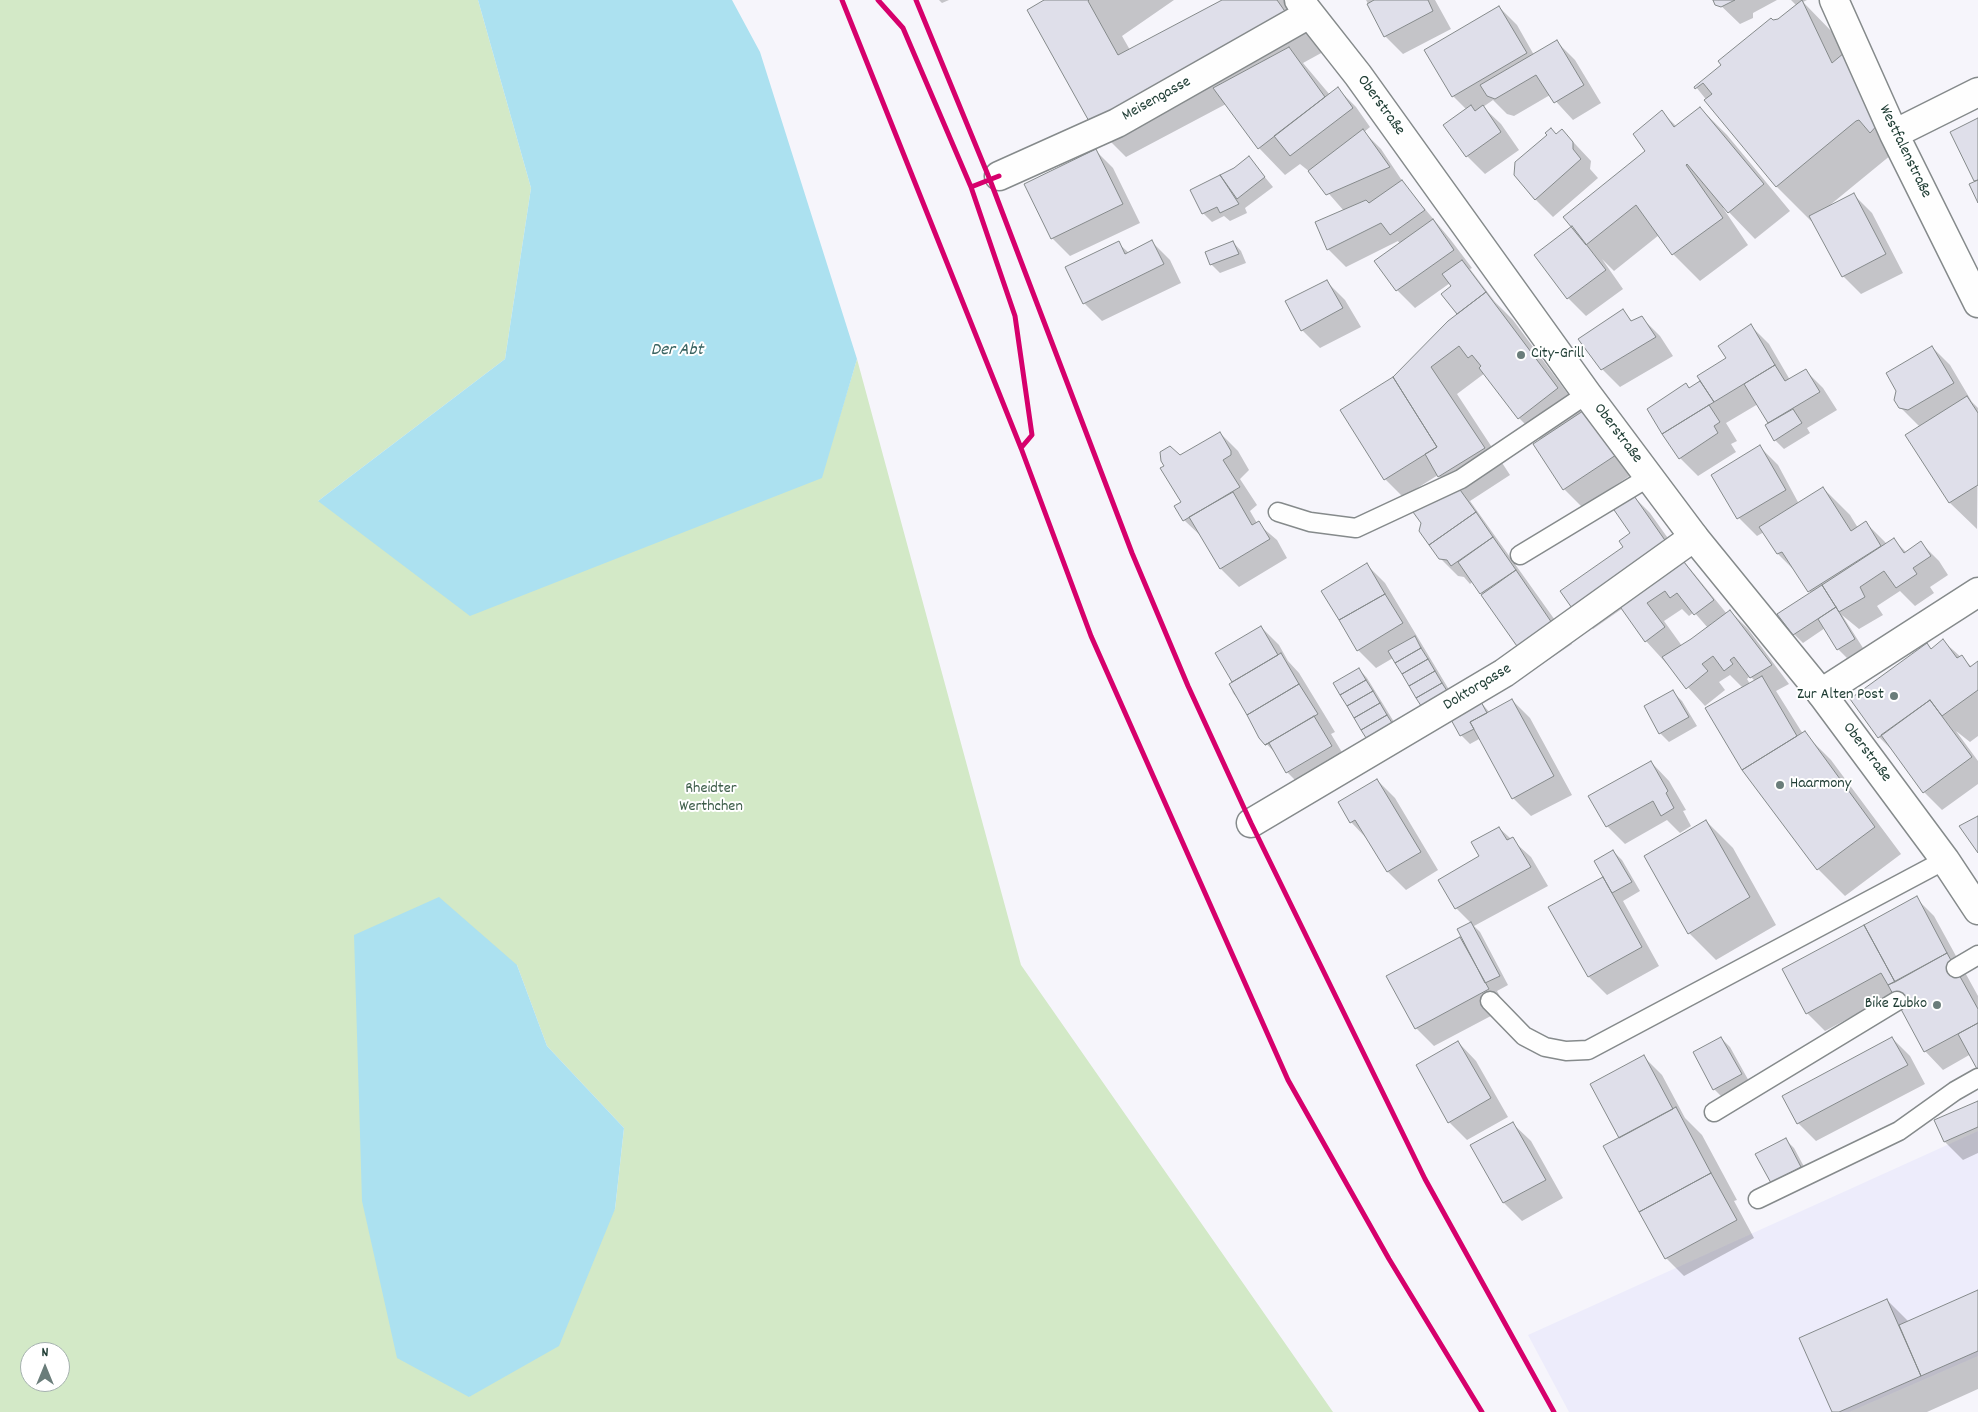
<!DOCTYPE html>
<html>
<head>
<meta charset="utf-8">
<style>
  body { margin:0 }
  #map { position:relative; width:1978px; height:1412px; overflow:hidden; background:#f6f5fb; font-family:Dekko,sans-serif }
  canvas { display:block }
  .north { position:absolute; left:20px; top:1342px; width:50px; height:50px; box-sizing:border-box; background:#fff; border:1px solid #a5b1ae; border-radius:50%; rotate:0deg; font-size:14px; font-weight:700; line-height:20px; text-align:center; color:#1f3d34 }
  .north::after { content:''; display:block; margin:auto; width:18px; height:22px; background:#6a7d7a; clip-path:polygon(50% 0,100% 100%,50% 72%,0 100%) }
</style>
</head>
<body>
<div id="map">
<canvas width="1978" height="1412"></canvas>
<div class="north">N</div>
</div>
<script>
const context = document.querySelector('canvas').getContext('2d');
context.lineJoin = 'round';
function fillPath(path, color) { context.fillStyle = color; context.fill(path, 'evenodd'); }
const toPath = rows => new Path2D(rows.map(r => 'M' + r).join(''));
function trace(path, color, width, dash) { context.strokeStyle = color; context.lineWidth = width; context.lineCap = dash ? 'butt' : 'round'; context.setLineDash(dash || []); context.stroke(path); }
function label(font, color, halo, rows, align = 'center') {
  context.font = font + ' Dekko,sans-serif'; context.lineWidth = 4; context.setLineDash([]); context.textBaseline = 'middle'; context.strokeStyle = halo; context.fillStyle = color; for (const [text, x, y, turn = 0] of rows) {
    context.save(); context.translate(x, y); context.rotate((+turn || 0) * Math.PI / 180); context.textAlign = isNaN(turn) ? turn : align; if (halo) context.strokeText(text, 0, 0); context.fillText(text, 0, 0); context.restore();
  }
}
fillPath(toPath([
  [1978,1131,1978,1356,1849,1412,1569,1412,1528,1335]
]), '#edecfb');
fillPath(toPath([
  [0,0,478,0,531,188,505,359,318,501,821,478,857,359,1021,965,1333,1412,0,1412],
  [517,965,547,1046,624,1128,615,1209,469,1397],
  [30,1352,60,1352,60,1382,30,1382]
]), '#d3e9c7');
fillPath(toPath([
  [478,0,732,0,760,52,857,359,822,478,470,616,318,501,505,359,531,188],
  [439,897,517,965,547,1046,624,1128,615,1209,559,1346,469,1397,397,1358,362,1201,354,935]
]), '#ace1f0');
fillPath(toPath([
  [939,0,949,0,942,3],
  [1047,0,1174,0,1122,36,1130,50,1224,0,1290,0,1323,52,1303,63,1330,95,1338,89,1356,107,1370,127,1364,132,1381,149,1405,185,1450,239,1472,268,1470,269,1495,302,1513,320,1582,413,1634,473,1582,507,1564,489,1541,440,1519,418,1485,373,1457,394,1510,475,1470,501,1572,644,1538,667,1520,649,1473,581,1470,584,1464,577,1458,576,1440,558,1453,491,1438,475,1403,497,1385,479,1394,378,1459,314,1443,294,1453,287,1450,283,1415,308,1397,290,1376,262,1400,244,1398,241,1346,267,1328,249,1344,211,1310,172,1300,164,1285,175,1259,148,1226,104,1126,157,1091,122],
  [1366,0,1435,0,1451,29,1403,54,1385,36],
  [1715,0,1777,0,1753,13,1753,18,1740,24],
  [1791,0,1807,0,1803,2,1836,36,1891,155,1830,205,1854,195,1872,213,1903,273,1861,294,1843,276,1813,220,1811,221,1776,186,1696,87,1773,21,1778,20,1796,5],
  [1499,7,1517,25,1534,55,1557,42,1575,60,1601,103,1573,120,1550,95,1514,116,1507,114,1493,100,1483,107,1501,124,1519,150,1485,174,1467,156,1467,110,1453,96],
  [1700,108,1727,135,1790,211,1755,239,1724,207,1723,208,1748,245,1700,281,1673,254,1659,235,1614,271,1602,259,1623,289,1586,316,1568,298,1573,227,1647,151,1662,112,1677,127],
  [1562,130,1591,161,1590,169,1598,178,1553,217,1535,199,1556,135],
  [1095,150,1113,168,1140,223,1070,256,1052,238],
  [1249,158,1273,187,1245,208,1247,213,1230,221,1224,216,1212,222,1203,213,1192,190,1235,169],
  [1152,242,1170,260,1181,283,1102,321,1084,303,1118,243,1129,253],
  [1233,242,1241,251,1246,263,1220,273,1211,264],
  [1327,282,1345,300,1361,327,1320,348,1302,330],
  [1622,311,1633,322,1642,318,1660,336,1673,356,1620,387,1602,369,1580,339],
  [1751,326,1769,344,1790,380,1805,370,1823,388,1837,410,1807,428,1810,433,1784,449,1775,440,1770,424,1758,404,1726,423,1737,441,1731,444,1736,452,1698,476,1680,458,1686,385,1690,389,1728,358],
  [1932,347,1950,365,1972,402,1978,408,1977,529,1950,503,1907,435,1920,427,1900,407],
  [1220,433,1238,451,1249,470,1240,479,1257,505,1250,511,1257,523,1277,540,1287,558,1239,587,1221,569,1203,538,1184,520,1176,506,1182,502,1180,457],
  [1760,447,1778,465,1799,504,1823,488,1850,515,1858,528,1866,523,1887,544,1893,539,1907,553,1921,543,1939,561,1948,575,1930,587,1934,593,1915,606,1900,591,1877,606,1883,615,1859,629,1842,615,1863,648,1847,658,1838,649,1825,628,1803,643,1794,634,1811,593,1797,573,1778,554,1764,532,1757,536,1739,518],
  [1632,495,1650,513,1687,565,1727,614,1730,611,1748,629,1789,684,1776,691,1803,734,1804,733,1831,760,1901,854,1845,896,1818,869,1743,688,1730,675,1719,682,1725,690,1705,706,1646,641,1623,608,1593,629,1575,611,1625,547,1631,533],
  [1682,609,1689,616,1694,612,1708,628,1682,646,1664,621],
  [1750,676,1755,681,1750,684,1747,679],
  [1367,565,1385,583,1457,703,1393,658,1376,668,1358,650],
  [1261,627,1279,645,1288,661,1299,673,1335,732,1331,734,1349,764,1305,790,1287,772,1278,756,1260,737,1243,706,1233,693,1230,685,1234,682,1217,653],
  [1943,641,1972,667,1978,662,1978,736,1970,742,1956,731,1978,761,1978,784,1942,810,1924,792,1896,754,1879,737,1932,650],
  [1359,669,1367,678,1402,735,1378,749],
  [1673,692,1682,701,1697,726,1669,742,1660,733],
  [1479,700,1490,713,1512,700,1530,718,1572,795,1531,816,1513,798,1481,738,1470,744,1461,735],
  [1651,762,1669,781,1686,810,1683,811,1691,826,1680,833,1667,820,1625,844,1607,826],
  [1377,780,1395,798,1438,870,1406,890,1388,872,1368,840,1351,822,1340,803],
  [1706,821,1733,848,1776,925,1716,960,1689,933],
  [1499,828,1531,857,1548,886,1474,926,1480,932,1508,985,1497,991,1506,1008,1434,1046,1416,1028,1460,938,1464,942,1471,923,1456,908,1440,880,1481,857],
  [1613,851,1622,860,1640,891,1623,901,1659,966,1607,995,1589,977,1550,907,1604,877],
  [1916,898,1934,916,1978,996,1978,1068,1971,1054,1943,1070,1925,1051,1894,994,1825,1031,1807,1013],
  [1721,1038,1730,1047,1750,1083,1723,1098,1714,1089],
  [1892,1038,1910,1056,1925,1084,1816,1141,1798,1123],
  [1458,1042,1476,1061,1508,1117,1467,1140,1449,1122],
  [1644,1057,1662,1075,1685,1118,1702,1135,1737,1200,1734,1201,1754,1238,1684,1276,1666,1258,1621,1138],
  [1978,1102,1978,1153,1963,1160,1945,1142],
  [1512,1123,1531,1141,1563,1198,1522,1221,1504,1203,1472,1146],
  [1785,1139,1794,1148,1809,1176,1781,1191,1772,1182],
  [1978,1292,1978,1389,1927,1412,1833,1412,1887,1300,1909,1322]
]), '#0003');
const building = toPath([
  [1044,0,1089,0,1088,1,1118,55,1222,0,1277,0,1289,17,1090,123,1027,10,1044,0],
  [1374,0,1428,0,1433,11,1384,37,1367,4,1374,0],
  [1713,0,1735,0,1721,7,1715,5,1713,0],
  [1802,0,1832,63,1844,53,1881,121,1870,133,1859,120,1856,121,1776,187,1704,100,1712,94,1703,83,1695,89,1694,87,1721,65,1718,61,1771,18,1773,20,1778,19,1802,0],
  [1499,6,1527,53,1452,97,1424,50,1499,6],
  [1557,40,1584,85,1554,103,1536,75,1495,99,1487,96,1480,85,1557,40],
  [1289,47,1325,97,1258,149,1213,88,1289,47],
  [1338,87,1353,108,1290,156,1274,136,1338,87],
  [1471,105,1475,111,1483,105,1501,132,1466,157,1443,125,1471,105],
  [1700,107,1764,184,1728,213,1687,164,1686,165,1723,218,1672,255,1636,205,1586,245,1563,217,1645,151,1633,134,1662,110,1674,127,1700,107],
  [1978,118,1978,180,1974,181,1950,132,1978,118],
  [1551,128,1556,134,1562,129,1573,142,1573,149,1581,159,1535,200,1514,175,1515,162,1547,135,1545,133,1551,128],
  [1363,129,1390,167,1326,195,1308,171,1363,129],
  [1096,149,1123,204,1051,239,1024,184,1096,149],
  [1249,156,1265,177,1237,199,1220,175,1234,168,1249,156],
  [1220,175,1239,204,1220,213,1217,207,1202,214,1190,190,1220,175],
  [1402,180,1425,210,1390,235,1381,223,1327,250,1315,222,1366,200,1369,203,1402,180],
  [1978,180,1978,203,1969,184,1978,180],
  [1854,193,1886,254,1842,277,1809,216,1854,193],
  [1433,219,1454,250,1396,291,1374,261,1433,219],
  [1572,226,1606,270,1567,299,1534,255,1572,226],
  [1152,240,1164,264,1083,304,1065,267,1119,241,1125,254,1152,240],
  [1233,241,1239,254,1210,265,1205,252,1233,241],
  [1462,260,1486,292,1457,314,1441,294,1451,286,1442,274,1462,260],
  [1327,280,1343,308,1301,331,1285,301,1327,280],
  [1486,292,1558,388,1518,419,1479,368,1481,366,1472,355,1468,358,1459,346,1431,367,1485,448,1438,477,1425,454,1437,447,1393,377,1448,321,1486,292],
  [1623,309,1631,321,1642,316,1656,337,1601,370,1578,339,1623,309],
  [1751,324,1775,365,1714,402,1697,376,1726,358,1718,346,1751,324],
  [1932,346,1954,383,1908,410,1899,408,1894,400,1896,391,1886,373,1932,346],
  [1775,365,1785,381,1806,369,1820,392,1768,423,1744,384,1775,365],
  [1393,377,1437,447,1384,480,1340,410,1393,377],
  [1700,381,1714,402,1662,434,1647,409,1686,383,1689,388,1700,381],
  [1967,396,1978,413,1978,485,1949,503,1905,435,1967,396],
  [1709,405,1720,422,1714,426,1718,433,1679,459,1662,434,1709,405],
  [1586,409,1616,455,1563,490,1533,444,1586,409],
  [1793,409,1802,423,1774,441,1765,425,1793,409],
  [1220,432,1231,451,1231,455,1223,460,1240,487,1183,521,1174,506,1181,502,1160,468,1164,466,1161,461,1160,452,1170,446,1180,455,1220,432],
  [1760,445,1786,490,1737,519,1711,475,1760,445],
  [1458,487,1476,512,1429,545,1419,531,1421,523,1413,512,1458,487],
  [1823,487,1851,531,1866,521,1881,546,1808,592,1782,552,1777,554,1759,527,1823,487],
  [1233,492,1252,525,1259,521,1270,539,1220,569,1189,517,1233,492],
  [1632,493,1669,546,1574,611,1560,591,1623,547,1619,541,1630,533,1612,507,1632,493],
  [1476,512,1493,537,1451,566,1447,560,1439,559,1429,545,1476,512],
  [1493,537,1516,570,1480,594,1458,562,1493,537],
  [1894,538,1904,553,1921,541,1931,556,1913,568,1917,574,1896,588,1884,571,1860,587,1865,597,1839,612,1822,585,1894,538],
  [1680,557,1714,600,1694,615,1677,593,1670,598,1665,591,1647,603,1665,627,1645,642,1616,601,1680,557],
  [1367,563,1385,594,1339,620,1321,591,1367,563],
  [1516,570,1554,626,1519,649,1481,595,1516,570],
  [1822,585,1836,607,1793,635,1777,614,1822,585],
  [1385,594,1403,623,1357,651,1339,620,1385,594],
  [1836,607,1855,639,1837,650,1818,619,1836,607],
  [1730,610,1772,665,1750,678,1734,657,1730,660,1733,664,1724,671,1713,656,1702,664,1708,671,1686,689,1662,657,1691,639,1730,610],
  [1261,626,1278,655,1232,682,1215,653,1261,626],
  [1415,636,1421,648,1395,663,1388,651,1415,636],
  [1943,639,1957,658,1962,655,1970,667,1978,661,1978,690,1942,716,1930,700,1878,738,1850,699,1927,643,1931,649,1943,639],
  [1421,648,1428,659,1402,674,1395,663,1421,648],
  [1281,653,1299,684,1247,715,1229,684,1281,653],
  [1428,659,1435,671,1409,686,1402,674,1428,659],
  [1359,668,1366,680,1340,695,1333,683,1359,668],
  [1435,671,1442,683,1416,698,1409,686,1435,671],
  [1762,676,1797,736,1742,770,1705,708,1762,676],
  [1366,680,1373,691,1347,706,1340,695,1366,680],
  [1442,683,1449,694,1423,709,1416,698,1442,683],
  [1299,684,1318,714,1265,745,1259,738,1247,715,1299,684],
  [1673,690,1689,717,1659,734,1644,706,1673,690],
  [1373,691,1380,703,1354,718,1347,706,1373,691],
  [1479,698,1487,713,1470,722,1474,729,1460,736,1449,716,1479,698],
  [1512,699,1554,776,1512,799,1470,722,1512,699],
  [1930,700,1972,757,1923,793,1881,735,1930,700],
  [1380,703,1387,715,1361,730,1354,718,1380,703],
  [1387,715,1394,726,1368,741,1361,730,1387,715],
  [1314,716,1332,746,1286,773,1269,743,1265,745,1314,716],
  [1805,731,1875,827,1817,870,1742,770,1805,731],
  [1651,761,1668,791,1666,793,1674,808,1661,816,1653,801,1606,827,1588,796,1651,761],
  [1377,779,1421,852,1387,872,1355,820,1350,823,1338,802,1377,779],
  [1978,816,1978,853,1959,826,1978,816],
  [1706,820,1750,897,1688,934,1644,856,1706,820],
  [1499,827,1507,840,1513,837,1531,867,1455,909,1438,880,1479,856,1471,842,1499,827],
  [1613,850,1632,882,1612,893,1594,861,1613,850],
  [1603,877,1642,947,1588,977,1548,907,1603,877],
  [1917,896,1947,953,1895,982,1864,925,1917,896],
  [1471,922,1500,976,1485,983,1457,929,1471,922],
  [1864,925,1895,982,1888,985,1881,973,1806,1014,1782,969,1864,925],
  [1460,937,1489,989,1415,1029,1386,976,1460,937],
  [1947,953,1978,1009,1978,1023,1924,1052,1888,985,1947,953],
  [1978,1023,1978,1068,1977,1069,1958,1034,1978,1023],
  [1721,1037,1742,1074,1713,1090,1693,1052,1721,1037],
  [1892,1037,1908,1065,1797,1124,1782,1096,1892,1037],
  [1458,1041,1491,1098,1448,1123,1416,1065,1458,1041],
  [1644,1055,1673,1109,1619,1138,1590,1084,1644,1055],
  [1978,1101,1978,1127,1944,1142,1934,1120,1978,1101],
  [1676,1107,1711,1173,1639,1212,1603,1146,1676,1107],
  [1513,1122,1546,1180,1503,1203,1470,1145,1513,1122],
  [1786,1138,1801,1167,1771,1183,1755,1154,1786,1138],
  [1711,1173,1737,1220,1665,1259,1639,1212,1711,1173],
  [1978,1290,1978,1351,1921,1376,1899,1325,1978,1290],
  [1887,1299,1921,1376,1839,1412,1832,1412,1799,1338,1887,1299]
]);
fillPath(building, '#dfdfea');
trace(building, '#858a8b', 1);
const lane = toPath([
  [1278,512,1310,522,1356,528,1461,479,1587,394],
  [1520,555,1649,477],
  [1956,968,1978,955],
  [1490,1001,1524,1036,1545,1047,1566,1051,1588,1050,1945,860],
  [1714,1112,1897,1001],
  [1758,1199,1899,1131,1955,1091,1978,1078]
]);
const street = toPath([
  [1834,0,1894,134,1978,303],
  [1894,134,1978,92],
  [999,176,1117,123,1309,14],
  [1821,693,1978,592],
  [1251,823,1504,673,1694,537]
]);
const secondary = toPath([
  [1299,0,1358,75,1587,394,1694,537,1821,693,1945,860,1978,910]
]);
trace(lane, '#858a8b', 21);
trace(street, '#858a8b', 31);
trace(secondary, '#858a8b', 31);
trace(lane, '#fefefe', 18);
trace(street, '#fefefe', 28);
trace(secondary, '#fefefe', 28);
trace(toPath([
  [842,0,1021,448,1091,636,1288,1080,1389,1259,1482,1412],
  [878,0,903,28,971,187],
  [916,0,990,180,1132,553,1188,686,1251,823,1425,1179,1554,1412],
  [999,176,971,187,1015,316,1032,435,1021,448]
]), '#d6006c', 5);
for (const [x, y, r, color] of [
  [1521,355,5,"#6a7d7a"],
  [1894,696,5,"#6a7d7a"],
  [1780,785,5,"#6a7d7a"],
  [1937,1005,5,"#6a7d7a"]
]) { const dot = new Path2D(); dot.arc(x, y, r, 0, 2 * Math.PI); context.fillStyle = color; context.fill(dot); trace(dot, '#fff', 2); }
label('16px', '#1f3d34', '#fff', [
  ["Meisengasse",1157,100,-29],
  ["Oberstraße",1380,106,54],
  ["Westfalenstraße",1904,152,64],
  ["Oberstraße",1617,434,53],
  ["Doktorgasse",1478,688,-31],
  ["Oberstraße",1866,753,53]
]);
label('16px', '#1f3d34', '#fff', [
  ["City-Grill",1531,355],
  ["Zur Alten Post",1884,696,"right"],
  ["Haarmony",1790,785],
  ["Bike Zubko",1927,1005,"right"]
], 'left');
label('16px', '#3d5d49', '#fff', [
  ["Rheidter",711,790],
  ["Werthchen",711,808]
]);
label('italic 18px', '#3a6462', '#fff', [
  ["Der Abt",677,352]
]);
</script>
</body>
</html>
